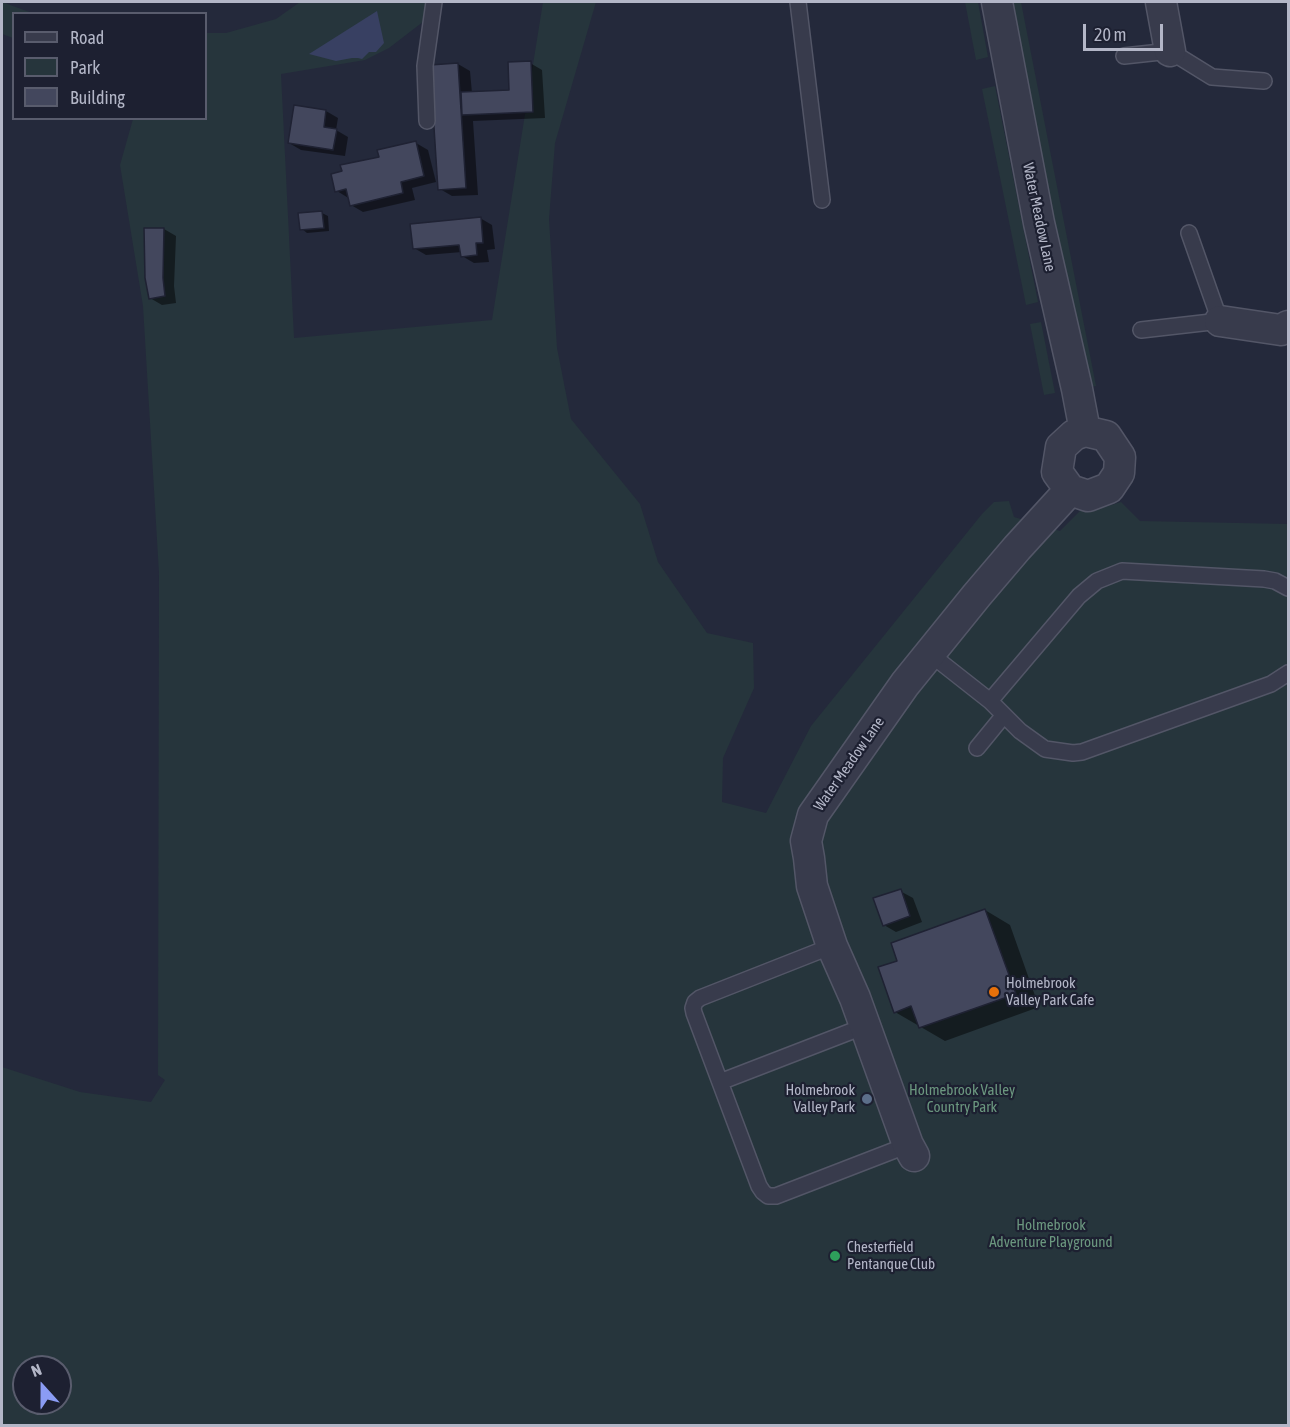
<!DOCTYPE html>
<html>
<head>
<meta charset="utf-8">
<style>
  body { margin:0 }
  #map { position:relative; width:1290px; height:1427px; overflow:hidden; background:#24293b; font-family:"Asap Condensed",sans-serif }
  canvas { display:block }
  .frame { position:absolute; inset:0; border:3px solid #b3b6c7; pointer-events:none }
  .legend { position:absolute; left:12px; top:12px; width:195px; height:108px; box-sizing:border-box; background:#1d2031; border:2px solid #595c6d; margin:0; padding:8px 10px; list-style:none; font-size:18px; color:#b3b6c7 }
  .legend li { display:flex; align-items:center; gap:12px; height:30px }
  .legend b { width:30px; border:2px solid #595c6d }
  .north { position:absolute; left:12px; top:1355px; width:60px; height:60px; box-sizing:border-box; background:#1d2031; border:2px solid #595c6d; border-radius:50%; rotate:339deg; font-size:16px; font-weight:700; line-height:24px; text-align:center; color:#b3b6c7 }
  .north::after { content:''; display:block; margin:auto; width:21px; height:27px; background:#8b9cf4; clip-path:polygon(50% 0,100% 100%,50% 72%,0 100%) }
  .scale { position:absolute; left:1083px; top:24px; width:80px; height:27px; box-sizing:border-box; border:3px solid #b3b6c7; border-top:0; padding-left:8px; font-size:18px; line-height:21px; white-space:nowrap; color:#b3b6c7; -webkit-text-stroke:4px #1d2031; paint-order:stroke }
</style>
</head>
<body>
<div id="map">
<canvas width="1290" height="1427"></canvas>
<div class="frame"></div>
<ul class="legend">
<li><b style="height:8px;background:#383b4c"></b>Road</li>
<li><b style="height:16px;background:#26353c"></b>Park</li>
<li><b style="height:16px;background:#43475d"></b>Building</li>
</ul>
<div class="north">N</div>
<div class="scale">20 m</div>
</div>
<script>
const context = document.querySelector('canvas').getContext('2d');
context.lineJoin = 'round';
function fillPath(path, color) { context.fillStyle = color; context.fill(path, 'evenodd'); }
const toPath = rows => new Path2D(rows.map(r => 'M' + r).join(''));
function trace(path, color, width, dash) { context.strokeStyle = color; context.lineWidth = width; context.lineCap = dash ? 'butt' : 'round'; context.setLineDash(dash || []); context.stroke(path); }
function label(font, color, halo, rows, align = 'center') {
  context.font = font + ' "Asap Condensed",sans-serif'; context.lineWidth = 4.5; context.setLineDash([]); context.textBaseline = 'middle'; context.strokeStyle = halo; context.fillStyle = color; for (const [text, x, y, turn = 0] of rows) {
    context.save(); context.translate(x, y); context.rotate((+turn || 0) * Math.PI / 180); context.textAlign = isNaN(turn) ? turn : align; if (halo) context.strokeText(text, 0, 0); context.fillText(text, 0, 0); context.restore();
  }
}
fillPath(toPath([
  [2,2,32,13,14,14,13,38,2,34],
  [300,2,440,2,428,18,389,48,365,60,281,74,294,338,492,320,543,2,596,2,555,143,549,219,557,348,571,419,640,504,658,562,707,633,753,643,754,688,723,758,722,802,766,813,811,726,982,514,994,502,1009,501,1014,517,1060,531,1082,509,1092,511,1121,502,1140,521,1288,524,1288,1425,2,1426,2,1067,80,1092,151,1102,165,1080,158,1075,159,573,143,306,120,165,133,119,206,118,206,33,226,33,276,19],
  [24,1367,60,1367,60,1403,24,1403],
  [965,2,978,2,988,57,976,60],
  [1008,2,1021,2,1096,386,1084,388],
  [995,86,1038,302,1026,305,982,89],
  [1041,322,1055,393,1044,395,1030,324]
]), '#26353c');
fillPath(toPath([
  [377,11,384,43,376,52,369,52,362,59,358,58,352,58,336,61,309,54]
]), '#384062');
fillPath(toPath([
  [530,63,542,70,545,118,473,121,478,195,452,196,440,189,458,64,470,71,472,93,511,92],
  [326,111,338,118,336,130,348,137,345,156,301,150,289,143],
  [416,143,428,150,436,182,412,188,415,200,363,212,351,205,350,199,337,191,380,158],
  [322,213,328,216,329,231,307,233,302,229],
  [480,218,492,225,495,249,487,250,489,262,474,263,462,256,462,252,426,255,414,248],
  [164,229,176,236,174,286,176,303,162,305,150,298,146,230],
  [900,891,913,898,922,922,896,932,884,925],
  [985,910,1010,925,1039,1007,945,1041,895,1012,899,962]
]), '#0007');
const building = toPath([
  [531,61,533,112,462,115,461,92,509,90,508,62,531,61],
  [458,63,466,188,438,190,430,65,458,63],
  [294,105,326,110,324,127,337,129,333,150,288,143,294,105],
  [416,141,424,176,401,182,403,193,350,206,346,189,335,192,331,174,342,171,340,165,379,157,377,150,416,141],
  [322,211,324,228,300,230,298,213,322,211],
  [481,217,483,243,476,243,477,255,461,257,459,245,413,249,410,224,481,217],
  [144,228,164,228,163,278,165,296,149,299,145,278,144,228],
  [901,889,910,916,883,926,873,898,901,889],
  [985,909,1016,994,919,1028,911,1006,894,1013,878,967,897,961,891,943,985,909]
]);
fillPath(building, '#43475d');
trace(building, '#1f2233', 1.5);
const service = toPath([
  [798,2,822,200],
  [1124,56,1170,51,1212,77,1264,81],
  [427,121,425,66,434,2],
  [1141,330,1220,321,1189,233],
  [929,653,990,701,1020,731,1045,749,1073,753,1082,752,1271,684,1288,673],
  [990,701,1079,596,1097,581,1122,571,1264,579,1275,581,1288,588],
  [977,748,1004,715],
  [832,946,700,998,695,1002,693,1008,694,1013,759,1186,763,1192,768,1196,776,1196,908,1145],
  [720,1082,865,1026]
]);
const minor = toPath([
  [997,2,1039,223,1077,389,1085,431],
  [1161,2,1170,51],
  [1220,321,1281,330,1288,326],
  [1085,431,1106,436,1120,457,1119,473,1109,488,1088,496,1070,490,1057,472,1061,447,1074,435,1085,431],
  [914,1156,908,1145,855,998,832,946,812,886,809,858,806,841,813,815,905,684,977,595,1017,548,1070,490]
]);
trace(service, '#535667', 18);
trace(minor, '#535667', 33);
trace(service, '#383b4c', 15);
trace(minor, '#383b4c', 30);
for (const [x, y, r, color] of [
  [994,992,6,"#e8710a"],
  [867,1099,6,"#5c6f8a"],
  [835,1256,6,"#2e9e5b"]
]) { const dot = new Path2D(); dot.arc(x, y, r, 0, 2 * Math.PI); context.fillStyle = color; context.fill(dot); trace(dot, '#1d2031', 2); }
label('15px', '#b3b6c7', '#1d2031', [
  ["Water Meadow Lane",1039,217,78],
  ["Water Meadow Lane",849,764,-55]
]);
label('15px', '#b3b6c7', '#1d2031', [
  ["Holmebrook",1006,983],
  ["Valley Park Cafe",1006,1000],
  ["Holmebrook",855,1090,"right"],
  ["Valley Park",855,1107,"right"],
  ["Chesterfield",847,1247],
  ["Pentanque Club",847,1264]
], 'left');
label('15px', '#6b977f', '#1d2031', [
  ["Holmebrook Valley",962,1090],
  ["Country Park",962,1107],
  ["Holmebrook",1051,1225],
  ["Adventure Playground",1051,1242]
]);
</script>
</body>
</html>
